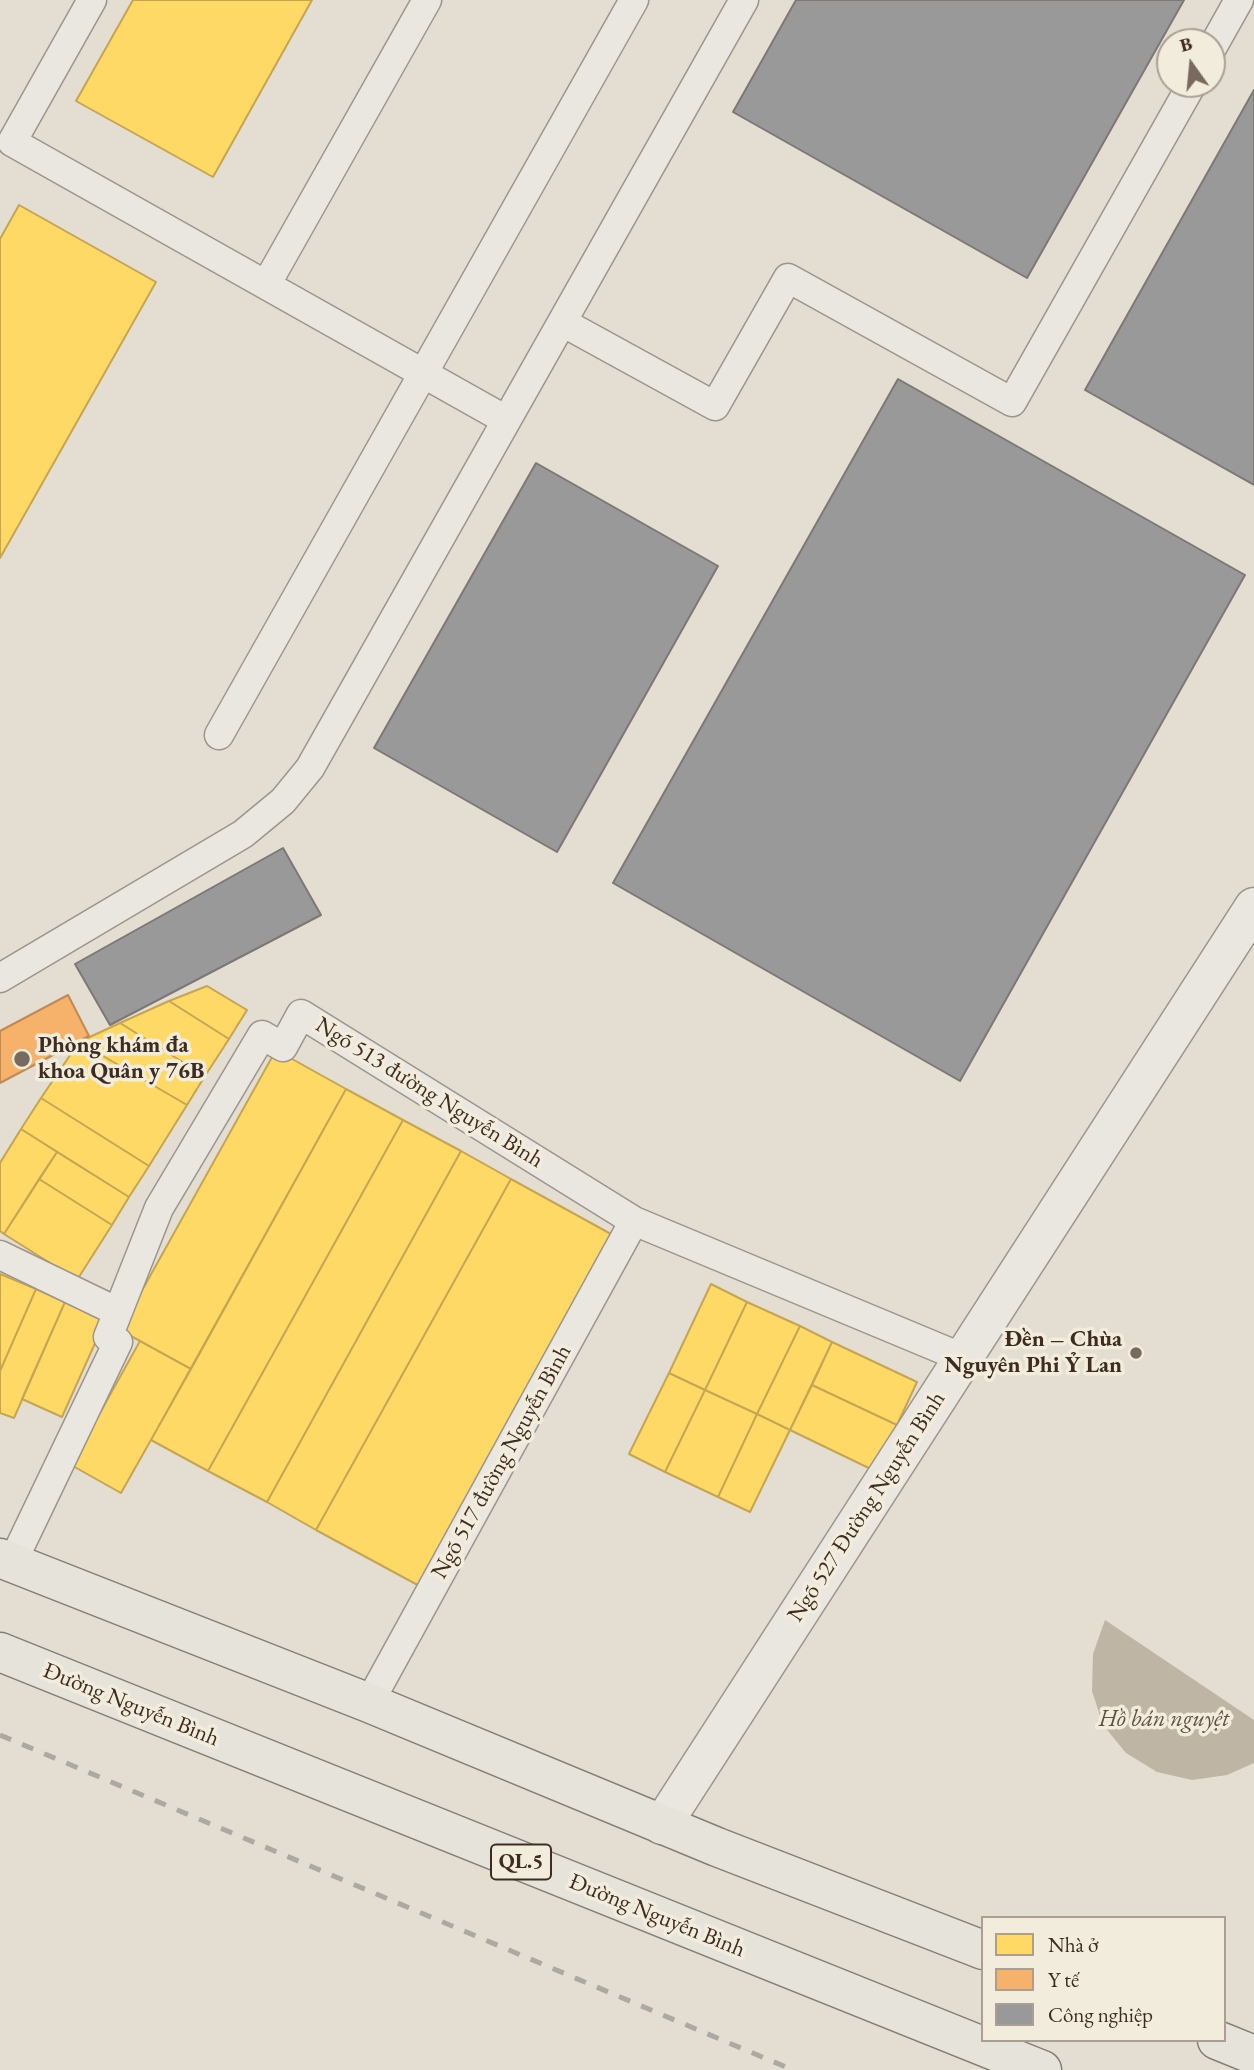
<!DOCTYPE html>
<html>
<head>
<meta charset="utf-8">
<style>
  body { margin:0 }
  #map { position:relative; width:1254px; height:2070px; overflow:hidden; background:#e3ded1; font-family:"EB Garamond",serif }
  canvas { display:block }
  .legend { position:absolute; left:981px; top:1916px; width:245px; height:126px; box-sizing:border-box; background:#f2ecdc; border:2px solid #aa9f92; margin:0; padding:9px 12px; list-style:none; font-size:21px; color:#3e2c22 }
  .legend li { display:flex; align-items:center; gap:14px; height:35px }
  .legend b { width:35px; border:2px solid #aa9f92 }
  .north { position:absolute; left:1156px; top:28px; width:70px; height:70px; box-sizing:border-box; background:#f2ecdc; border:2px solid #aa9f92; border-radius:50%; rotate:345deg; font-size:19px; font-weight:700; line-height:28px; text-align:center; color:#3e2c22 }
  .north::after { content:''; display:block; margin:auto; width:24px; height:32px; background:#786a5f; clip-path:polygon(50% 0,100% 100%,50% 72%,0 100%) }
</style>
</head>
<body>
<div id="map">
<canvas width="1254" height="2070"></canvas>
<ul class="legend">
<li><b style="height:19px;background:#ffd966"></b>Nhà ở</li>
<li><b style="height:19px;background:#f6b26b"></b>Y tế</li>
<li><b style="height:19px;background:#999"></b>Công nghiệp</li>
</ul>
<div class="north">B</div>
</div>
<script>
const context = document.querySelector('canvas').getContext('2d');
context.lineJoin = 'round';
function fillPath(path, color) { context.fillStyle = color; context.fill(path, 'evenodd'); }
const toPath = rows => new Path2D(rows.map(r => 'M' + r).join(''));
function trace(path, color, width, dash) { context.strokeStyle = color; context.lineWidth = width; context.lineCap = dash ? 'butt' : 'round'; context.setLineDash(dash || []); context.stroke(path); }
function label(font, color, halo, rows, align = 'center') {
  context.font = font + ' "EB Garamond",serif'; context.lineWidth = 7; context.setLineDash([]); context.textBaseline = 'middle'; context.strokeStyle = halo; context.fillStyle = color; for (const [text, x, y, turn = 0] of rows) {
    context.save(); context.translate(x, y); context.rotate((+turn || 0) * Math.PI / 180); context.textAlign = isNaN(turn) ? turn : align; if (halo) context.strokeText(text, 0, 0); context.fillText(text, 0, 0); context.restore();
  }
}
fillPath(toPath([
  [1105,1620,1254,1720,1254,1763,1227,1775,1192,1780,1157,1772,1126,1753,1103,1725,1092,1691,1093,1654]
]), '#bfb5a4');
const homes = toPath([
  [133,0,312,0,213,177,76,101,133,0],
  [19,205,156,282,0,558,0,239,19,205],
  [207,986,247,1010,229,1039,169,1001,207,986],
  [169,1001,229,1039,205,1076,120,1023,169,1001],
  [120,1023,205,1076,187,1105,79,1042,120,1023],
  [79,1042,187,1105,149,1166,41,1098,79,1042],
  [276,1050,346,1089,191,1369,120,1330,276,1050],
  [346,1089,403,1120,208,1471,151,1440,346,1089],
  [41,1098,149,1166,129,1197,21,1129,41,1098],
  [403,1120,461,1151,267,1502,208,1471,403,1120],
  [21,1129,57,1152,4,1234,0,1231,0,1163,21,1129],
  [461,1151,511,1179,316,1530,267,1502,461,1151],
  [57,1152,129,1197,112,1225,39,1179,57,1152],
  [39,1179,112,1225,77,1280,4,1234,39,1179],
  [511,1179,620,1239,425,1589,316,1530,511,1179],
  [0,1274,36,1289,0,1371,0,1274],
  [711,1284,747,1302,705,1390,669,1373,711,1284],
  [36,1289,65,1302,14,1418,0,1413,0,1371,36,1289],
  [65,1302,105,1321,62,1417,22,1399,65,1302],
  [747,1302,800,1326,757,1414,705,1390,747,1302],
  [800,1326,832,1342,790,1430,757,1414,800,1326],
  [140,1341,191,1369,121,1493,71,1465,140,1341],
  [832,1342,917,1382,897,1425,812,1385,832,1342],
  [669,1373,705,1390,665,1472,629,1454,669,1373],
  [812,1385,897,1425,875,1471,790,1430,812,1385],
  [705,1390,757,1414,718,1497,665,1472,705,1390],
  [757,1414,790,1430,750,1512,718,1497,757,1414]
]);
fillPath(homes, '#ffd966');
trace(homes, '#c5a552', 2);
const health = toPath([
  [68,995,89,1036,0,1083,0,1031,68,995]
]);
fillPath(health, '#f6b26b');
trace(health, '#bf8a55', 2);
const industry = toPath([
  [796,0,1184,0,1027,278,733,112,796,0],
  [1254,90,1254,485,1085,390,1254,90],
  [898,379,1245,575,960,1081,613,883,898,379],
  [536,463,718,566,557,852,374,748,536,463],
  [283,848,321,915,110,1025,75,964,283,848]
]);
fillPath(industry, '#999');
trace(industry, '#7e7875', 2);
const lane = toPath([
  [92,0,12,142,506,420],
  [1212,48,1239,0],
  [266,285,427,0],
  [562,322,715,406,788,278,1012,402,1192,84],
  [219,735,634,0],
  [0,978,243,834,283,801,310,768,744,0],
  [0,1255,118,1312],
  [12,1563,118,1342,108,1337,159,1208,262,1035,283,1047,301,1014,634,1221,963,1358],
  [369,1703,634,1221]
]);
const street = toPath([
  [662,1825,1254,907]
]);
const highway = toPath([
  [0,1558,369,1703,717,1847,983,1950],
  [0,1652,1042,2070],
  [1217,2040,1254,2055]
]);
trace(lane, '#9b958d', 31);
trace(street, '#9b958d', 41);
trace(highway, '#837e76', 41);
trace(lane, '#eae7e0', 28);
trace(street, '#eae7e0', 38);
trace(highway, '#e6e3db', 38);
trace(toPath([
  [0,1735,793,2070]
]), '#aca8a2', 5, [12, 12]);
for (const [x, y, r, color] of [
  [22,1059,9,"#786a5f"],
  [1136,1353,7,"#786a5f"]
]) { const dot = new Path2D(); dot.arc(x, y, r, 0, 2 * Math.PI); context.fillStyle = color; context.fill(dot); trace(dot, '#f2ecdc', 2.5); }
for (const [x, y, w] of [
  [521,1862,60]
]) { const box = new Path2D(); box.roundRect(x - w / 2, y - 17.5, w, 35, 5); context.fillStyle = '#f2ecdc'; context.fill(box); trace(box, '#3e2c22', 2); }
label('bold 21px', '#3e2c22', null, [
  ["QL.5",521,1862]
]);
label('bold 23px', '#3e2c22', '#f2ecdc', [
  ["Phòng khám đa",38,1046],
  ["khoa Quân y 76B",38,1072],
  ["Đền – Chùa",1122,1340,"right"],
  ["Nguyên Phi Ỷ Lan",1122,1366,"right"]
], 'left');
label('23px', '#3e2c22', '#f2ecdc', [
  ["Ngõ 513 đường Nguyễn Bình",429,1093,32],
  ["Ngõ 517 đường Nguyễn Bình",502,1462,-61],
  ["Ngõ 527 Đường Nguyễn Bình",867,1507,-57],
  ["Đường Nguyễn Bình",131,1705,22],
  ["Đường Nguyễn Bình",657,1916,22]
]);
label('italic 24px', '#605043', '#f2ecdc', [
  ["Hồ bán nguyệt",1164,1719]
]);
</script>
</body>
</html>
